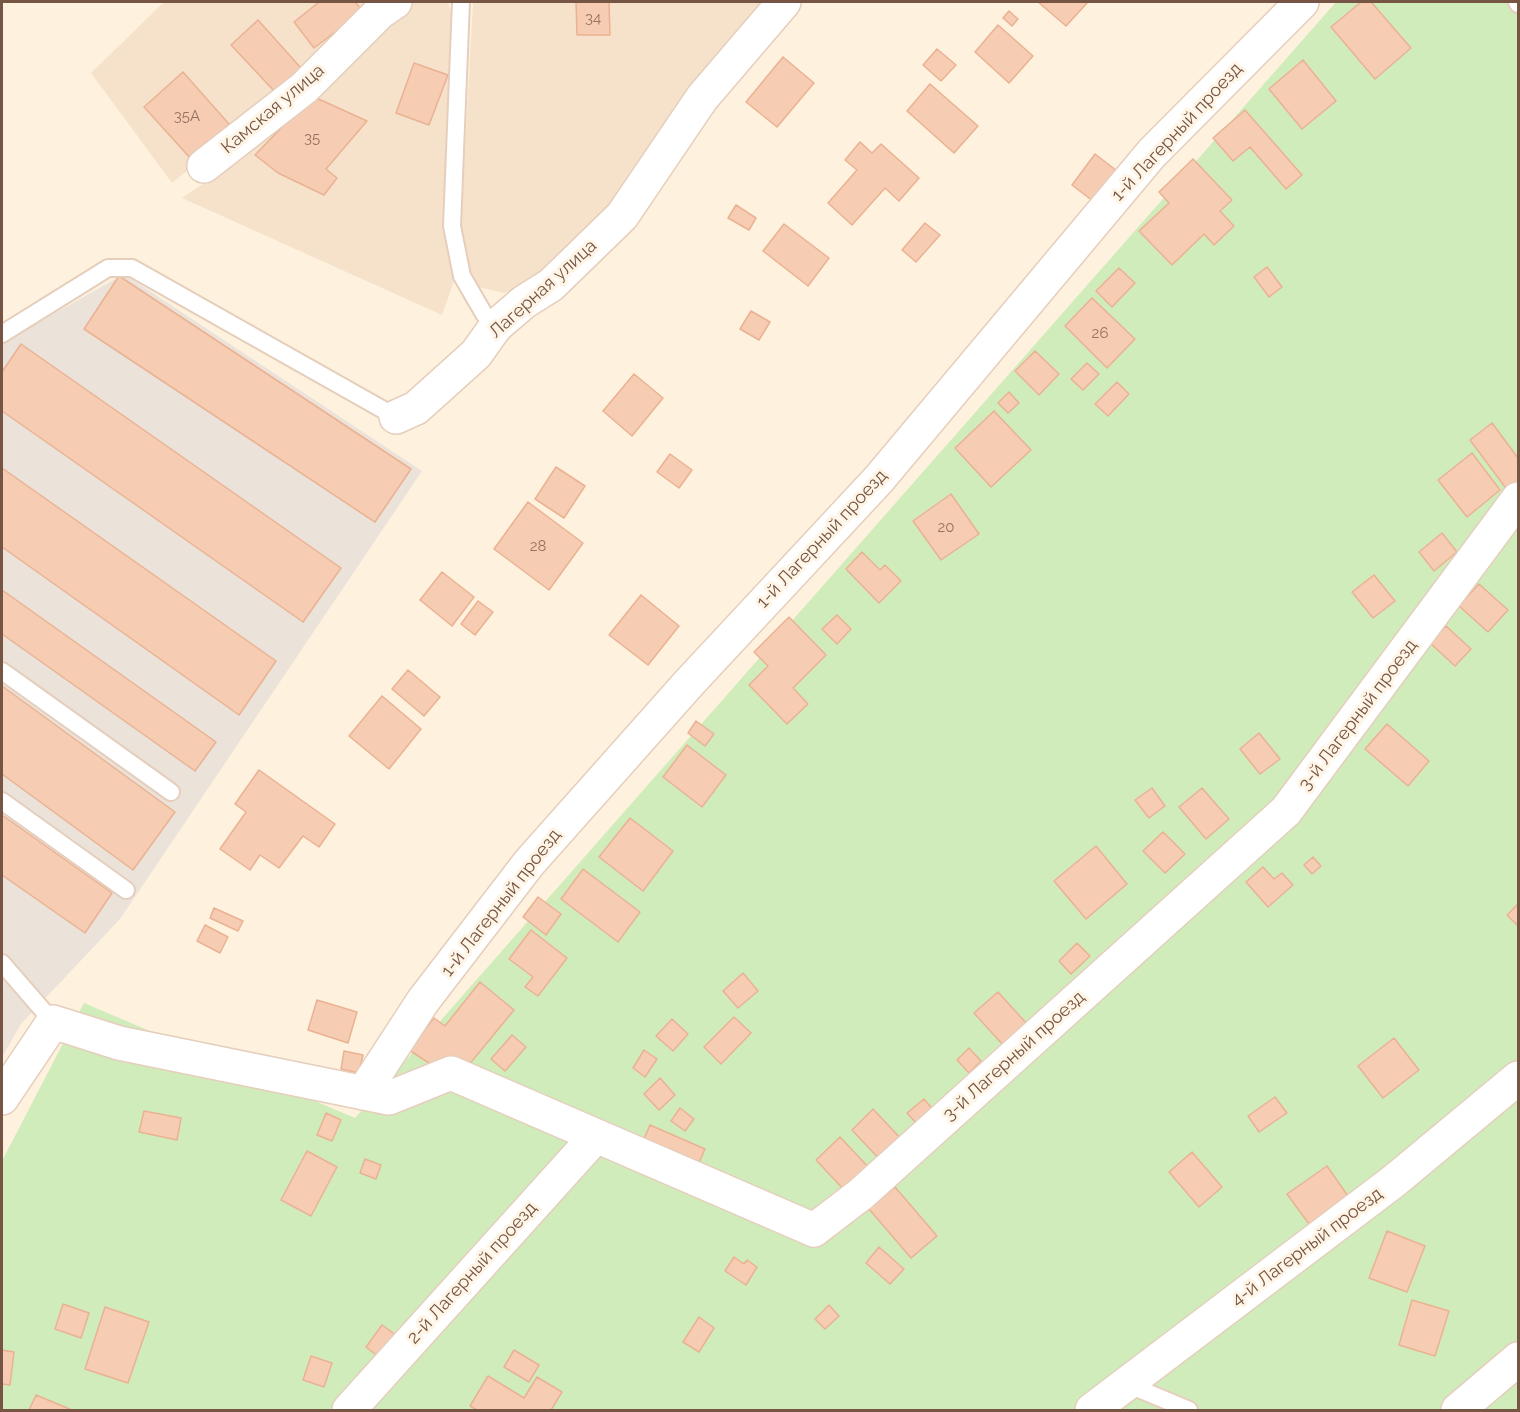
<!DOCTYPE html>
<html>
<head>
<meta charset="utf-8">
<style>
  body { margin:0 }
  #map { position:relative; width:1520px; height:1412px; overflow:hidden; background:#fef1dd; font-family:Raleway,sans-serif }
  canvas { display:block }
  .frame { position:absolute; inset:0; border:3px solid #765544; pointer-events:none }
</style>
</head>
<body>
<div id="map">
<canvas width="1520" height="1412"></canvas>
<div class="frame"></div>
</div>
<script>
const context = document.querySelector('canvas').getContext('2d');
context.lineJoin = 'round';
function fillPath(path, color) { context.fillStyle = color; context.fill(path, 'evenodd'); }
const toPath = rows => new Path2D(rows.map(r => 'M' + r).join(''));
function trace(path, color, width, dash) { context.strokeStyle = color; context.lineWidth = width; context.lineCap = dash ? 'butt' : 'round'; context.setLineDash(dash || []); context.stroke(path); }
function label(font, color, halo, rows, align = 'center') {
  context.font = font + ' Raleway,sans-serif'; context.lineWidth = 6; context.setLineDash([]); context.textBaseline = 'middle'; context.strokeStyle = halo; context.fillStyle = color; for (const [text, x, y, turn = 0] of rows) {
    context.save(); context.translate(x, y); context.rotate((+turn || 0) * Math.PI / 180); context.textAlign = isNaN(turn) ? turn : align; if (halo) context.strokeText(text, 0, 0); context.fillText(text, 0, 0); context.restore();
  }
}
fillPath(toPath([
  [164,2,380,2,300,80,172,183,91,73],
  [409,2,448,2,457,34,444,224,455,278,442,315,182,198,229,166],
  [473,2,780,2,614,211,528,285,504,293,478,287,468,274,461,225]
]), '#f6e2cb');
fillPath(toPath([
  [124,274,422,471,120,919,21,1024,2,1057,2,343]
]), '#ebe2da');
fillPath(toPath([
  [1336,2,1518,2,1518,1410,2,1410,2,1161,84,1003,355,1118]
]), '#d0ecbb');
const building = toPath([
  [319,2,355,2,363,11,314,48,294,22,319,2],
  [576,2,609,2,610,35,577,35,576,2],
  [1038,2,1088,2,1066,26,1038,2],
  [1361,2,1371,2,1411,48,1375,79,1331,27,1361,2],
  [1009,11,1018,19,1012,26,1003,18,1009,11],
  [258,20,301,68,276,93,231,45,258,20],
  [998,25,1033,56,1009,83,975,52,998,25],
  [937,49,956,65,941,81,923,65,937,49],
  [783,57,814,83,777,127,746,102,783,57],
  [1303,60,1336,101,1302,129,1269,89,1303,60],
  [414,63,448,75,429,125,396,113,414,63],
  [183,72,229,124,191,159,144,107,183,72],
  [930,84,978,126,954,153,907,111,930,84],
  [312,96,367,121,326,169,337,178,324,195,278,173,255,155,312,96],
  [1245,110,1302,175,1286,189,1250,147,1233,161,1213,138,1245,110],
  [860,142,872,153,881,144,919,178,899,201,885,188,852,225,828,203,857,170,845,160,860,142],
  [1095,154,1121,174,1098,205,1072,185,1095,154],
  [1193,159,1232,200,1220,211,1234,226,1214,245,1204,234,1172,265,1139,231,1169,203,1159,192,1193,159],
  [736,205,756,218,749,230,728,218,736,205],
  [925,223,940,235,916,262,902,250,925,223],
  [784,224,829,258,808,286,763,251,784,224],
  [1267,267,1282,287,1269,297,1254,277,1267,267],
  [1119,268,1135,283,1112,307,1096,291,1119,268],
  [119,276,411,469,375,522,84,329,119,276],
  [1092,298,1135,339,1107,368,1065,326,1092,298],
  [751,311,770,322,759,340,740,329,751,311],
  [21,344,341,568,303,622,2,411,2,372,21,344],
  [1035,351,1059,374,1039,395,1015,371,1035,351],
  [1087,363,1099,374,1083,390,1071,379,1087,363],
  [634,374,663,398,632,436,603,411,634,374],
  [1117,382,1129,394,1108,416,1095,404,1117,382],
  [1009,392,1019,403,1008,413,998,403,1009,392],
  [994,411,1031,450,991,487,955,448,994,411],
  [1492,423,1518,458,1518,483,1508,491,1470,440,1492,423],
  [1472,453,1500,490,1467,517,1438,480,1472,453],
  [670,454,692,470,679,488,657,472,670,454],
  [556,467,585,486,564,518,535,499,556,467],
  [2,468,276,661,239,715,2,547,2,468],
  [951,494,979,534,941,560,913,521,951,494],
  [528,502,583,543,549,590,494,549,528,502],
  [1442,533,1457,552,1434,571,1419,552,1442,533],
  [862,552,880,570,885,565,901,581,879,603,846,569,862,552],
  [442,572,474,597,452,626,420,600,442,572],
  [1374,575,1395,601,1373,618,1352,592,1374,575],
  [1479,584,1508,610,1488,632,1459,606,1479,584],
  [2,590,216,742,195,771,2,634,2,590],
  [641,595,679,626,648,665,609,635,641,595],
  [478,601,493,612,475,635,461,624,478,601],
  [837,615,851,629,837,644,822,629,837,615],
  [789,617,826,655,793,688,808,704,787,724,749,685,768,666,754,652,789,617],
  [1446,626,1471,649,1455,666,1430,643,1446,626],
  [408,670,440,697,424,716,392,689,408,670],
  [2,686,175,812,133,870,2,774,2,686],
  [382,696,421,729,389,769,349,736,382,696],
  [696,721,714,734,705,746,688,733,696,721],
  [1387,724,1429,761,1408,786,1365,749,1387,724],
  [1259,733,1280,759,1260,774,1240,749,1259,733],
  [687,745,726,775,702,807,663,777,687,745],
  [259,770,335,824,319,847,303,836,279,868,260,855,250,870,220,849,246,812,235,804,259,770],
  [1152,788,1165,806,1149,818,1135,800,1152,788],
  [1202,788,1229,819,1206,839,1179,807,1202,788],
  [2,815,112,893,85,933,2,875,2,815],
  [630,818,673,851,643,891,599,857,630,818],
  [1163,832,1185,854,1165,873,1143,851,1163,832],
  [1096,846,1127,884,1086,919,1054,881,1096,846],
  [1313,857,1321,866,1312,874,1304,865,1313,857],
  [1263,867,1274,879,1282,873,1293,885,1268,907,1246,882,1263,867],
  [583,869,640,912,618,942,561,899,583,869],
  [538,897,561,914,546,935,523,917,538,897],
  [1518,904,1518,926,1507,915,1518,904],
  [214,908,243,921,238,931,210,918,214,908],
  [205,925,228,937,220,953,197,941,205,925],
  [531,930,567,958,538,996,525,987,533,977,509,959,531,930],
  [1077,943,1090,956,1071,974,1059,961,1077,943],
  [743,973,758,991,738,1008,723,991,743,973],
  [480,982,514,1010,463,1072,435,1067,409,1050,434,1018,445,1026,480,982],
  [998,992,1027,1024,1003,1045,974,1013,998,992],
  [317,1000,357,1012,348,1043,308,1030,317,1000],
  [734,1017,751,1033,721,1064,704,1047,734,1017],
  [672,1019,688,1034,673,1051,656,1036,672,1019],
  [512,1035,526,1047,505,1071,491,1059,512,1035],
  [1394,1038,1419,1070,1383,1098,1358,1066,1394,1038],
  [969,1048,981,1061,969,1073,957,1060,969,1048],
  [644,1050,657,1059,645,1077,633,1068,644,1050],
  [344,1051,363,1055,359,1073,341,1069,344,1051],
  [660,1078,675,1095,659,1110,644,1094,660,1078],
  [1275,1097,1287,1113,1259,1132,1248,1116,1275,1097],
  [924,1099,935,1112,918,1125,907,1113,924,1099],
  [680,1108,694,1119,685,1131,671,1121,680,1108],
  [873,1109,904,1142,883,1163,852,1130,873,1109],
  [144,1111,181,1118,177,1140,139,1132,144,1111],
  [326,1113,341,1120,332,1141,317,1135,326,1113],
  [650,1125,705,1149,694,1174,639,1150,650,1125],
  [840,1137,871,1170,847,1193,816,1160,840,1137],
  [307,1151,337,1167,311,1216,281,1200,307,1151],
  [1192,1152,1222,1187,1199,1207,1169,1172,1192,1152],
  [365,1159,381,1165,376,1179,360,1173,365,1159],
  [1327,1166,1348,1196,1309,1224,1287,1194,1327,1166],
  [895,1187,937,1236,911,1258,869,1209,895,1187],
  [1387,1231,1425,1246,1407,1292,1369,1278,1387,1231],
  [879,1247,904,1269,890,1284,866,1263,879,1247],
  [734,1257,744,1264,747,1260,757,1267,746,1285,725,1271,734,1257],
  [1412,1300,1449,1311,1435,1356,1399,1345,1412,1300],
  [63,1304,89,1313,81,1338,55,1329,63,1304],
  [829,1305,839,1316,825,1329,815,1319,829,1305],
  [105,1307,149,1322,128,1383,85,1369,105,1307],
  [699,1317,714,1328,699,1352,683,1342,699,1317],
  [382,1325,396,1335,380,1358,366,1347,382,1325],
  [2,1350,14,1352,10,1385,2,1384,2,1350],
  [514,1350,539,1365,529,1382,504,1367,514,1350],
  [311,1356,332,1363,324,1387,303,1380,311,1356],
  [488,1376,524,1398,537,1377,562,1392,551,1410,477,1410,470,1406,488,1376],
  [36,1395,72,1410,29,1410,36,1395]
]);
fillPath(building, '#f6ccb3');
trace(building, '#eab292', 1.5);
const lane = toPath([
  [461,2,452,226,462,276,484,314,496,326],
  [1517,2,1518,4],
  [2,334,108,268,132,268,396,417],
  [2,671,171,792],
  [2,801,126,890],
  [2,963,53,1022],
  [1127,1384,1189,1410]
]);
const street = toPath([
  [204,166,304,88,379,13,395,2],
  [396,417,416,408,476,354,496,326,524,302,551,285,622,216,702,98,784,2],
  [363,1093,423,1001,529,863,689,683,879,479,1152,153,1302,2],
  [2,1098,53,1022,119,1043,389,1098,451,1073,814,1230,861,1194,1286,811,1518,499],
  [349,1410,596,1136],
  [1092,1410,1394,1181,1518,1078],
  [1458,1410,1518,1359]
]);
trace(lane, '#e5cebc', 20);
trace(street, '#e5cebc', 36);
trace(lane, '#fff', 16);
trace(street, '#fff', 33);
label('15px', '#967360', null, [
  ["34",593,18],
  ["35А",187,116],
  ["35",312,138],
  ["26",1100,333],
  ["20",946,527],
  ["28",538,546]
]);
label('18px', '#765544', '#fff5e6', [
  ["Камская улица",273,109,-40],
  ["1-й Лагерный проезд",1177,132,-47],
  ["Лагерная улица",543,289,-42],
  ["1-й Лагерный проезд",822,539,-47],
  ["3-й Лагерный проезд",1358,715,-53],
  ["1-й Лагерный проезд",501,903,-52],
  ["3-й Лагерный проезд",1014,1056,-42],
  ["4-й Лагерный проезд",1307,1247,-37],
  ["2-й Лагерный проезд",472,1273,-48]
]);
</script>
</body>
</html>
